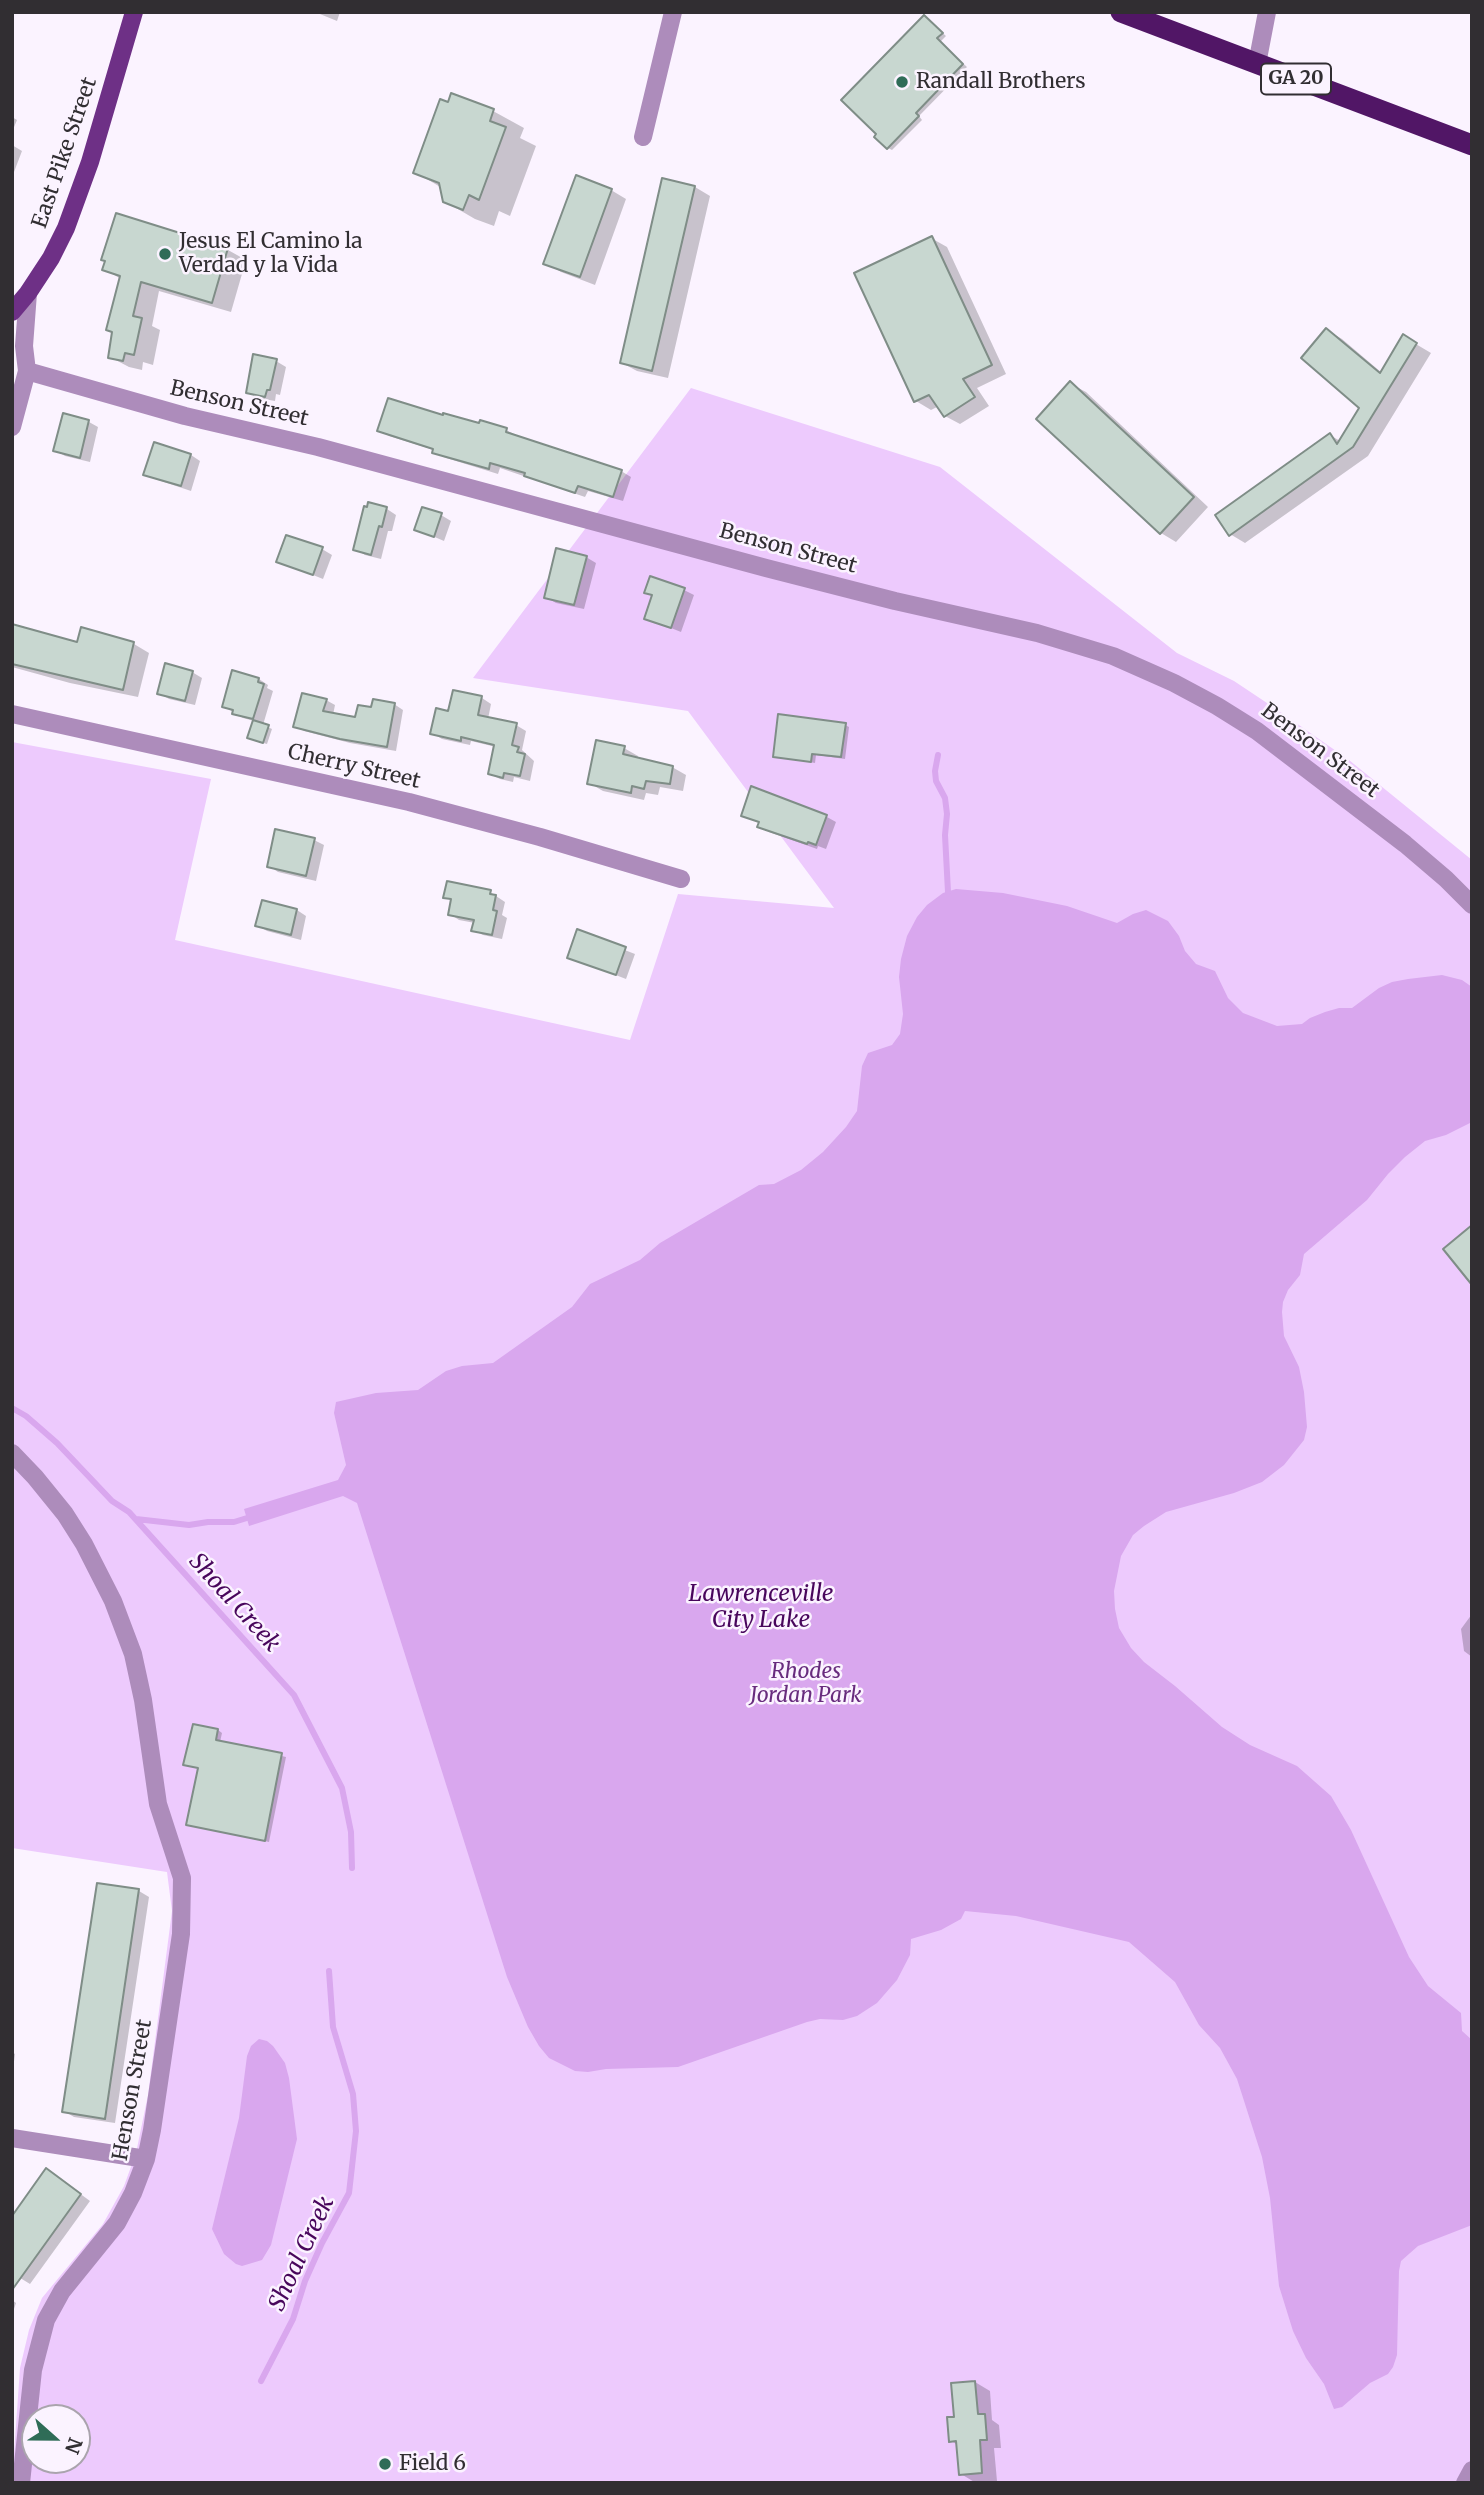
<!DOCTYPE html>
<html>
<head>
<meta charset="utf-8">
<style>
  body { margin:0 }
  #map { position:relative; width:1484px; height:2495px; overflow:hidden; background:#fbf3ff; font-family:Merriweather,serif }
  canvas { display:block }
  .frame { position:absolute; inset:0; border:14px solid #312e32; pointer-events:none }
  .north { position:absolute; left:21px; top:2404px; width:70px; height:70px; box-sizing:border-box; background:#fbf3ff; border:2px solid #aaa4ad; border-radius:50%; rotate:111deg; font-size:19px; font-weight:700; line-height:28px; text-align:center; color:#312e32 }
  .north::after { content:''; display:block; margin:auto; width:24px; height:32px; background:#2f6c57; clip-path:polygon(50% 0,100% 100%,50% 72%,0 100%) }
</style>
</head>
<body>
<div id="map">
<canvas width="1484" height="2495"></canvas>
<div class="frame"></div>
<div class="north">N</div>
</div>
<script>
const context = document.querySelector('canvas').getContext('2d');
context.lineJoin = 'round';
function fillPath(path, color) { context.fillStyle = color; context.fill(path, 'evenodd'); }
const toPath = rows => new Path2D(rows.map(r => 'M' + r).join(''));
function trace(path, color, width, dash) { context.strokeStyle = color; context.lineWidth = width; context.lineCap = dash ? 'butt' : 'round'; context.setLineDash(dash || []); context.stroke(path); }
function label(font, color, halo, rows, align = 'center') {
  context.font = font + ' Merriweather,serif'; context.lineWidth = 5; context.setLineDash([]); context.textBaseline = 'middle'; context.strokeStyle = halo; context.fillStyle = color; for (const [text, x, y, turn = 0] of rows) {
    context.save(); context.translate(x, y); context.rotate((+turn || 0) * Math.PI / 180); context.textAlign = isNaN(turn) ? turn : align; if (halo) context.strokeText(text, 0, 0); context.fillText(text, 0, 0); context.restore();
  }
}
fillPath(toPath([
  [691,388,940,467,1177,653,1234,681,1276,709,1349,760,1472,860,1472,2483,12,2483,20,2368,29,2330,42,2298,103,2224,124,2186,136,2153,148,2095,172,1911,167,1872,12,1848,12,742,211,779,175,940,630,1040,678,894,834,908,688,711,473,678],
  [35,2418,77,2418,77,2460,35,2460]
]), '#edcafd');
fillPath(toPath([
  [956,889,1003,893,1067,906,1117,923,1133,914,1146,910,1168,921,1179,936,1185,951,1196,964,1215,971,1228,998,1243,1013,1277,1026,1302,1024,1310,1018,1325,1012,1339,1008,1352,1008,1379,988,1392,982,1408,979,1442,975,1462,980,1472,987,1472,1122,1446,1135,1425,1141,1405,1157,1388,1174,1367,1200,1304,1254,1300,1275,1288,1290,1283,1302,1282,1312,1284,1336,1299,1367,1304,1392,1307,1427,1304,1440,1284,1465,1262,1482,1234,1493,1166,1512,1144,1526,1133,1535,1121,1556,1114,1591,1115,1609,1119,1628,1131,1648,1144,1662,1175,1686,1222,1727,1250,1745,1297,1766,1331,1796,1351,1830,1409,1957,1428,1986,1461,2013,1462,2031,1472,2040,1472,2225,1418,2246,1401,2261,1399,2271,1397,2355,1393,2367,1388,2374,1370,2383,1342,2407,1334,2409,1324,2384,1306,2358,1293,2331,1279,2286,1270,2198,1262,2157,1237,2079,1220,2048,1199,2025,1175,1982,1129,1942,1016,1916,965,1911,961,1919,941,1930,911,1939,910,1955,897,1980,877,2003,857,2016,843,2020,820,2019,807,2022,678,2067,606,2069,588,2072,575,2071,549,2058,539,2046,528,2027,507,1977,357,1503,343,1496,249,1526,244,1509,338,1480,346,1465,334,1413,336,1402,376,1393,418,1390,446,1371,462,1366,493,1363,572,1307,590,1284,640,1260,660,1243,759,1185,774,1184,801,1170,823,1152,846,1127,857,1111,862,1066,868,1053,892,1045,900,1034,903,1014,899,977,901,959,907,936,917,917,927,905,943,893],
  [259,2039,267,2041,273,2046,285,2063,289,2078,297,2139,271,2245,262,2260,242,2266,236,2264,224,2254,212,2229,239,2118,247,2056,251,2046]
]), '#d9a7ee');
fillPath(toPath([
  [315,12,340,12,337,21],
  [925,17,946,36,940,42,967,67,919,116,922,120,892,150,888,148],
  [452,96,493,111,524,128,520,138,536,146,510,216,499,211,494,226,475,219,444,201,442,188,415,172],
  [12,117,17,120,12,132],
  [12,145,22,151,14,172,12,172],
  [695,187,710,196,668,378,637,371,622,363],
  [611,190,626,199,595,285,561,272,546,263],
  [117,215,228,250,246,260,231,312,159,291,152,326,160,330,153,365,143,362,142,370,129,367,110,357,121,279,104,269],
  [931,238,947,247,1006,374,977,388,989,406,960,424,945,416,939,406,931,410,916,401],
  [1327,330,1342,339,1382,373,1404,337,1431,353,1368,456,1245,543,1230,534,1330,435,1340,441,1361,407],
  [276,361,286,367,280,395,276,394,275,401,258,398,248,392],
  [1071,384,1086,392,1208,507,1176,542,1161,533],
  [64,415,89,422,98,427,90,462,65,456,55,450],
  [444,417,506,430,516,435,621,471,631,477,623,501,588,491,585,497,500,468,498,474,443,457,434,450,389,436,379,430],
  [155,444,191,455,200,461,191,491,155,479,145,474],
  [370,505,387,509,396,515,392,531,388,531,381,559,365,555,355,549],
  [441,515,451,521,444,541,416,529],
  [322,549,332,555,323,579,278,561],
  [586,557,596,563,584,609,556,603,546,597],
  [684,590,694,595,681,632,646,618,653,596,646,592],
  [12,626,79,644,82,629,134,644,149,653,138,697,70,683,12,667],
  [192,672,202,678,195,705,169,699,159,693],
  [234,673,259,679,268,685,267,688,273,691,263,725,272,729,267,744,253,740,254,721,243,718,224,706],
  [454,692,482,698,491,704,488,719,516,725,526,731,522,750,534,761,530,781,514,777,513,782,500,779,490,774,496,747,471,741,470,745,442,739,432,733,449,713],
  [326,700,335,705,333,715,357,719,372,709,394,704,403,710,396,751,350,743,304,731,295,726],
  [845,725,849,727,845,759,816,755,815,763,775,756],
  [624,748,638,756,637,759,672,767,686,775,683,791,660,787,658,795,646,793,644,800,603,791,589,783],
  [752,788,818,812,836,822,826,849,818,846,817,849,769,832,760,826,761,823,743,815],
  [314,840,324,845,316,881,278,872,269,866],
  [490,892,505,902,502,915,507,918,502,939,483,935,473,930,475,923,459,920,450,914,452,901,445,897],
  [263,902,297,910,306,916,301,940,267,931,257,925],
  [578,932,635,954,626,979,569,957],
  [1472,1614,1472,1657,1464,1651,1461,1629],
  [218,1730,222,1733,220,1742,286,1757,269,1842,188,1824,199,1769,185,1764],
  [98,1885,139,1891,149,1897,115,2123,74,2117,64,2111],
  [12,2052,15,2054,12,2077],
  [56,2176,90,2201,30,2284,12,2273],
  [12,2300,16,2303,12,2315],
  [975,2382,990,2391,992,2420,999,2425,1001,2448,994,2448,997,2481,976,2483,961,2474,958,2445,951,2441,955,2419]
]), '#0003');
trace(toPath([
  [938,755,935,771,936,781,945,798,947,814,945,835,948,892],
  [12,1408,26,1416,57,1443,112,1501,129,1512,294,1695,342,1788,351,1832,352,1868],
  [136,1519,189,1525,208,1522,234,1522,247,1518],
  [261,2381,293,2319,305,2281,322,2243,349,2193,356,2131,353,2094,333,2027,329,1971]
]), '#d9a7ee', 6);
const building = toPath([
  [924,15,943,33,937,38,963,64,916,113,919,116,887,149,874,137,876,134,841,100,924,15],
  [451,93,494,109,490,121,506,127,479,200,469,195,463,210,443,202,439,183,413,173,440,99,448,102,451,93],
  [576,175,612,189,580,277,543,264,576,175],
  [662,178,695,186,652,371,620,363,662,178],
  [116,213,228,248,212,303,141,282,133,316,142,318,134,355,125,353,123,361,108,358,112,332,106,330,120,276,102,270,105,261,101,260,116,213],
  [932,236,992,365,963,379,975,397,944,417,929,395,914,402,854,273,932,236],
  [1326,328,1380,373,1403,334,1417,343,1353,447,1229,536,1215,515,1330,433,1337,444,1359,408,1301,358,1326,328],
  [253,354,277,359,270,390,267,390,265,397,246,393,253,354],
  [1070,381,1194,497,1160,534,1036,419,1070,381],
  [388,398,443,415,443,413,479,423,480,420,507,428,506,432,622,470,613,497,578,486,575,493,524,476,525,473,490,463,489,469,432,453,433,449,377,431,388,398],
  [63,413,89,420,80,458,53,451,63,413],
  [154,442,191,454,181,486,143,475,154,442],
  [368,502,387,507,382,527,379,526,371,555,353,550,364,506,367,507,368,502],
  [422,507,442,513,434,537,414,530,422,507],
  [286,535,323,547,313,575,276,562,286,535],
  [556,548,587,556,574,605,544,598,556,548],
  [650,576,685,588,671,628,644,619,652,595,644,593,650,576],
  [12,624,77,642,81,627,134,642,123,690,12,664,12,624],
  [165,663,193,671,185,701,157,694,165,663],
  [232,670,259,678,258,682,264,684,253,719,232,714,233,710,222,707,232,670],
  [453,690,482,696,478,715,517,723,512,745,519,747,517,752,525,754,520,776,504,773,503,778,488,774,494,745,461,737,461,741,430,734,436,708,448,711,453,690],
  [302,693,327,699,323,711,355,717,358,705,371,707,373,699,395,703,387,747,340,739,293,727,302,693],
  [778,714,846,723,841,757,812,754,811,762,773,757,778,714],
  [253,720,269,725,263,743,247,738,253,720],
  [596,740,625,746,623,754,673,766,670,784,646,781,644,789,632,786,631,793,587,784,596,740],
  [751,786,827,815,816,845,808,842,807,844,757,827,759,822,741,816,751,786],
  [275,829,315,838,306,876,267,867,275,829],
  [447,881,491,890,490,894,496,895,493,910,497,911,492,935,471,931,474,920,448,915,451,899,443,898,447,881],
  [262,900,297,909,291,935,255,926,262,900],
  [577,929,626,947,616,975,567,958,577,929],
  [1472,1225,1472,1285,1443,1249,1472,1225],
  [193,1724,218,1729,216,1740,282,1753,265,1841,186,1825,198,1768,183,1765,193,1724],
  [97,1883,139,1889,105,2119,62,2112,97,1883],
  [46,2168,81,2194,12,2290,12,2216,46,2168],
  [975,2381,978,2414,985,2414,987,2440,980,2440,982,2473,959,2475,956,2441,949,2442,947,2417,954,2417,951,2383,975,2381]
]);
fillPath(building, '#c8d7d0');
trace(building, '#7f8d87', 2);
trace(toPath([
  [1257,64,1267,12],
  [643,137,673,12],
  [27,371,185,416,318,447,766,568,895,601,1037,633,1113,656,1174,683,1217,706,1257,731,1405,844,1446,879,1472,905],
  [12,427,27,371,24,346,28,293],
  [12,714,409,802,540,837,681,879],
  [12,1453,35,1477,65,1514,84,1544,113,1601,133,1654,143,1700,158,1804,182,1878,181,1934,152,2130,146,2159,133,2193,117,2223,62,2291,46,2320,33,2370,21,2483],
  [12,2138,146,2159],
  [1465,2483,1472,2470]
]), '#ad8cbb', 18);
trace(toPath([
  [12,312,28,293,51,258,66,228,90,162,134,12]
]), '#6e3086', 18);
trace(toPath([
  [1121,12,1472,145]
]), '#511666', 21);
for (const [x, y, r, color] of [
  [902,82,7,"#2f6c57"],
  [165,254,7,"#2f6c57"],
  [385,2464,7,"#2f6c57"]
]) { const dot = new Path2D(); dot.arc(x, y, r, 0, 2 * Math.PI); context.fillStyle = color; context.fill(dot); trace(dot, '#fbf3ff', 2.5); }
for (const [x, y, w] of [
  [1296,79,70]
]) { const box = new Path2D(); box.roundRect(x - w / 2, y - 15.5, w, 31, 5); context.fillStyle = '#fbf3ff'; context.fill(box); trace(box, '#312e32', 2); }
label('bold 19px', '#312e32', null, [
  ["GA 20",1296,79]
]);
label('21px', '#312e32', '#fbf3ff', [
  ["Randall Brothers",916,82],
  ["Jesus El Camino la",179,242],
  ["Verdad y la Vida",179,266],
  ["Field 6",399,2464]
], 'left');
label('21px', '#312e32', '#fbf3ff', [
  ["East Pike Street",65,153,-71],
  ["Benson Street",239,404,13],
  ["Benson Street",788,549,15],
  ["Benson Street",1320,751,37],
  ["Cherry Street",354,767,13],
  ["Henson Street",133,2090,-80]
]);
label('italic 21px', '#682c7e', '#fbf3ff', [
  ["Rhodes",806,1672],
  ["Jordan Park",806,1696]
]);
label('italic 23px', '#48065c', '#fbf3ff', [
  ["Lawrenceville",761,1594],
  ["City Lake",761,1620],
  ["Shoal Creek",234,1603,48],
  ["Shoal Creek",302,2254,-65]
]);
</script>
</body>
</html>
